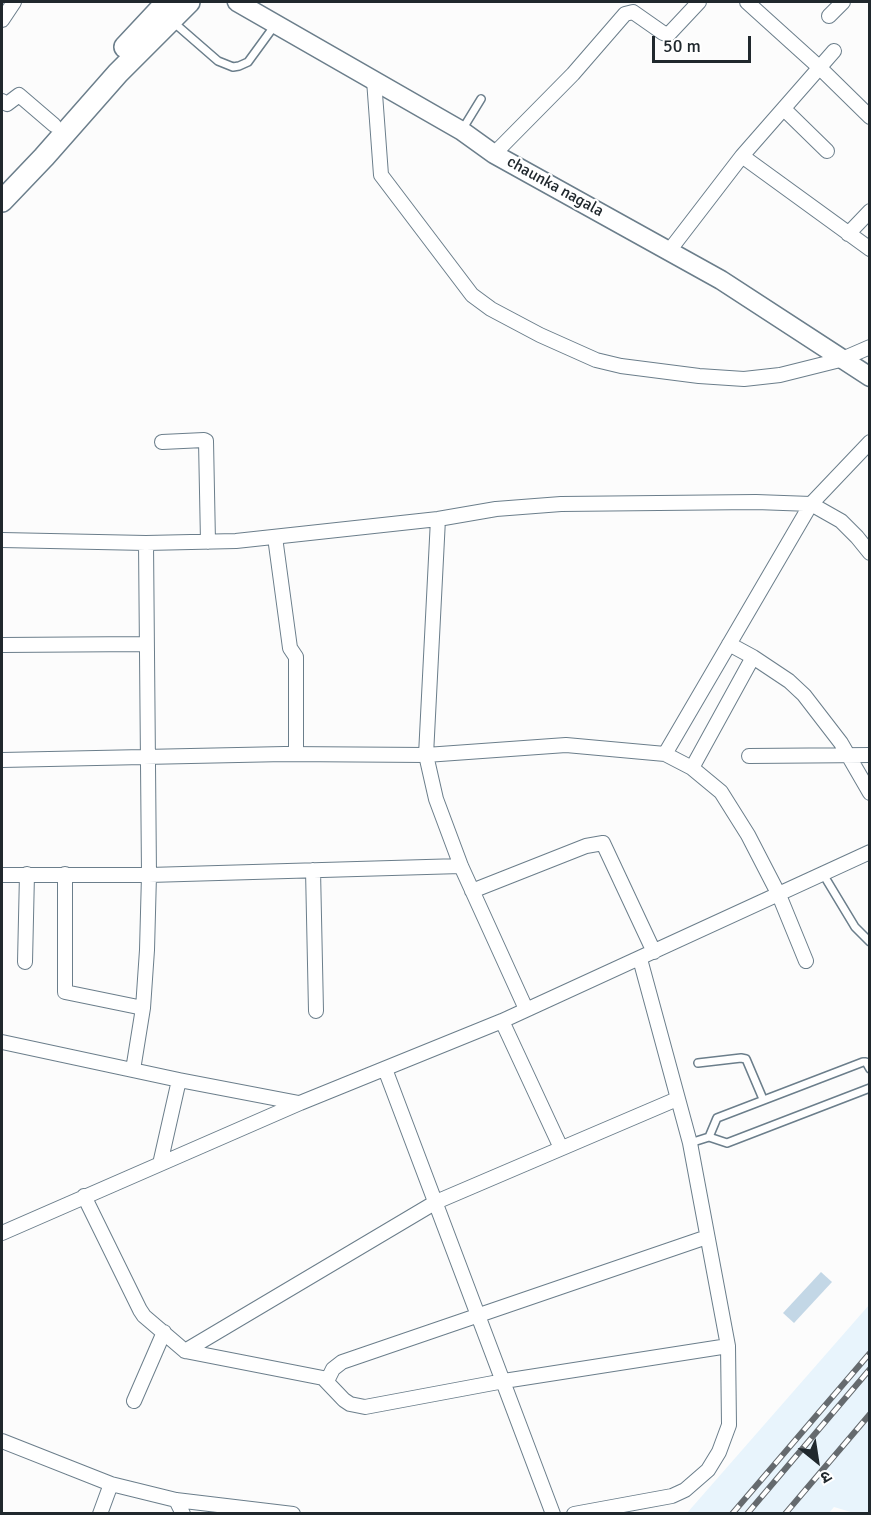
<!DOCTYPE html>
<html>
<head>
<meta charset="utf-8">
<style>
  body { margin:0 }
  #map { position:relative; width:871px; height:1515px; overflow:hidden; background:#fcfcfc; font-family:Signika,"Noto Sans Devanagari",sans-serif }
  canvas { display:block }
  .frame { position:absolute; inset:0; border:3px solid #20282d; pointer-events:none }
  .north { position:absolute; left:787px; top:1431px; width:60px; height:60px; -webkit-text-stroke:4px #fff; paint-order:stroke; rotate:150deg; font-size:16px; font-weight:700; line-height:24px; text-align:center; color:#20282d }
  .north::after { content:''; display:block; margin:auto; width:21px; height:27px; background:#20282d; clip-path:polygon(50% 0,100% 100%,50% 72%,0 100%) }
  .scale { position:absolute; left:652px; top:36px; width:99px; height:27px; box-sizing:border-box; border:3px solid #20282d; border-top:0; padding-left:8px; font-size:18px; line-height:21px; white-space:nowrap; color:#20282d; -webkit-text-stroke:4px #fff; paint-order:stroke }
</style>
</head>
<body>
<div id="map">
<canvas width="871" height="1515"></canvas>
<div class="frame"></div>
<div class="north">उ</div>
<div class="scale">50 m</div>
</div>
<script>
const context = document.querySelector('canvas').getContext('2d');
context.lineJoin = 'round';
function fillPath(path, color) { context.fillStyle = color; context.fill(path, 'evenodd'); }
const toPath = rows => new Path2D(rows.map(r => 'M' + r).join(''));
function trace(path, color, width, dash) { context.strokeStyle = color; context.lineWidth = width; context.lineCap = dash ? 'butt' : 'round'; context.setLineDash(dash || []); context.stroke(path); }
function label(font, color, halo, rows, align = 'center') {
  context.font = font + ' Signika,sans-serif'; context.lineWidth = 4.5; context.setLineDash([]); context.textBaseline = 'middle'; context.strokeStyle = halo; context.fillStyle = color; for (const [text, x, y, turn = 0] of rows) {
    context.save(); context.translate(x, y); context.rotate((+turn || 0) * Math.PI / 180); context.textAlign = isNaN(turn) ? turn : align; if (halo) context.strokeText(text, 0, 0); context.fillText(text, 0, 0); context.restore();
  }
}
fillPath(toPath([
  [869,1305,869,1513,854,1513,834,1507,828,1514,687,1513]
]), '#e8f4fc');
fillPath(toPath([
  [821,1272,832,1282,794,1323,783,1313]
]), '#c3d7e6');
const lane = toPath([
  [172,21,218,61,233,67,239,66,248,62,275,25],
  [462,130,481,99],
  [823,874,855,927,870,942],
  [698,1063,741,1058,746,1059,763,1099],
  [709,1137,717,1118,863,1062,866,1062,870,1069],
  [690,1143,709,1137,727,1143,870,1088]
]);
const street = toPath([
  [747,2,820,68,870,117],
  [829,16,843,2],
  [2,20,14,2],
  [374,80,381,175,472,295,491,309,540,335,596,360,621,366,699,376,744,379,780,375,840,360,870,347],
  [2,101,7,104,19,95,54,125],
  [784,109,827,151],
  [494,154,573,74,625,14,633,12,663,33,669,34,699,2],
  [742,156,870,249],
  [848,234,870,211],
  [669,251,742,156,834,51],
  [162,442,204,440,206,441,208,542],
  [438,519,426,755,436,799,461,866,526,1009],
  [275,537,290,648,296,657,296,754],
  [2,540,146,543,236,541,438,519,496,509,561,504,756,502,811,504,841,521,857,537,870,553],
  [729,644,753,657,789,681,804,695,841,743,870,793],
  [2,645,145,644],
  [665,754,811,504,870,442],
  [749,756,870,755],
  [2,760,285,754,426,755,566,745,665,754,692,768,721,792,748,835,779,895,806,961],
  [692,768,753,657],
  [313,870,316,1011],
  [65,874,65,992,143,1008],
  [2,875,149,875,461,866],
  [472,891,586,846,603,843,654,952],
  [25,962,27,874],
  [502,1021,561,1148],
  [2,1042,179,1080,299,1103],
  [385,1069,553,1514],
  [133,1070,143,1008,147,950,149,875,146,543],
  [160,1164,179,1080],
  [84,1196,140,1310,144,1316,185,1351,436,1202,677,1099],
  [2,1233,300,1103,502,1021,870,852],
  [185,1351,323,1378,344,1400,350,1404,365,1407,504,1381,728,1346],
  [327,1381,333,1369,342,1362,707,1237],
  [134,1401,164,1332],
  [2,1441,111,1484,176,1500,293,1514],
  [176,1500,183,1514],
  [100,1514,111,1484],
  [574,1514,672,1496,685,1490,708,1470,719,1452,729,1425,728,1346,690,1143,640,959]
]);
const secondary = toPath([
  [237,2,462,131,494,154,721,280,870,377]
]);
const primary = toPath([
  [125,47,167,2],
  [2,201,44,157,118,73,189,2]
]);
trace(lane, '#6b7e8b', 10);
trace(street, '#6b7e8b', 16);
trace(secondary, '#6b7e8b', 21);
trace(primary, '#6b7e8b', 24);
trace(lane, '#fff', 7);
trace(street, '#fff', 14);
trace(secondary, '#fff', 18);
trace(primary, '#fff', 21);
const rail = toPath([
  [732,1514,870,1353],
  [747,1514,870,1369],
  [785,1514,870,1414]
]);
trace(rail, '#656a6e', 6);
trace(rail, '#fff', 4, [11]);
label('16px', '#20282d', '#fff', [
  ["chaunka nagala",555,187,29]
]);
</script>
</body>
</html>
